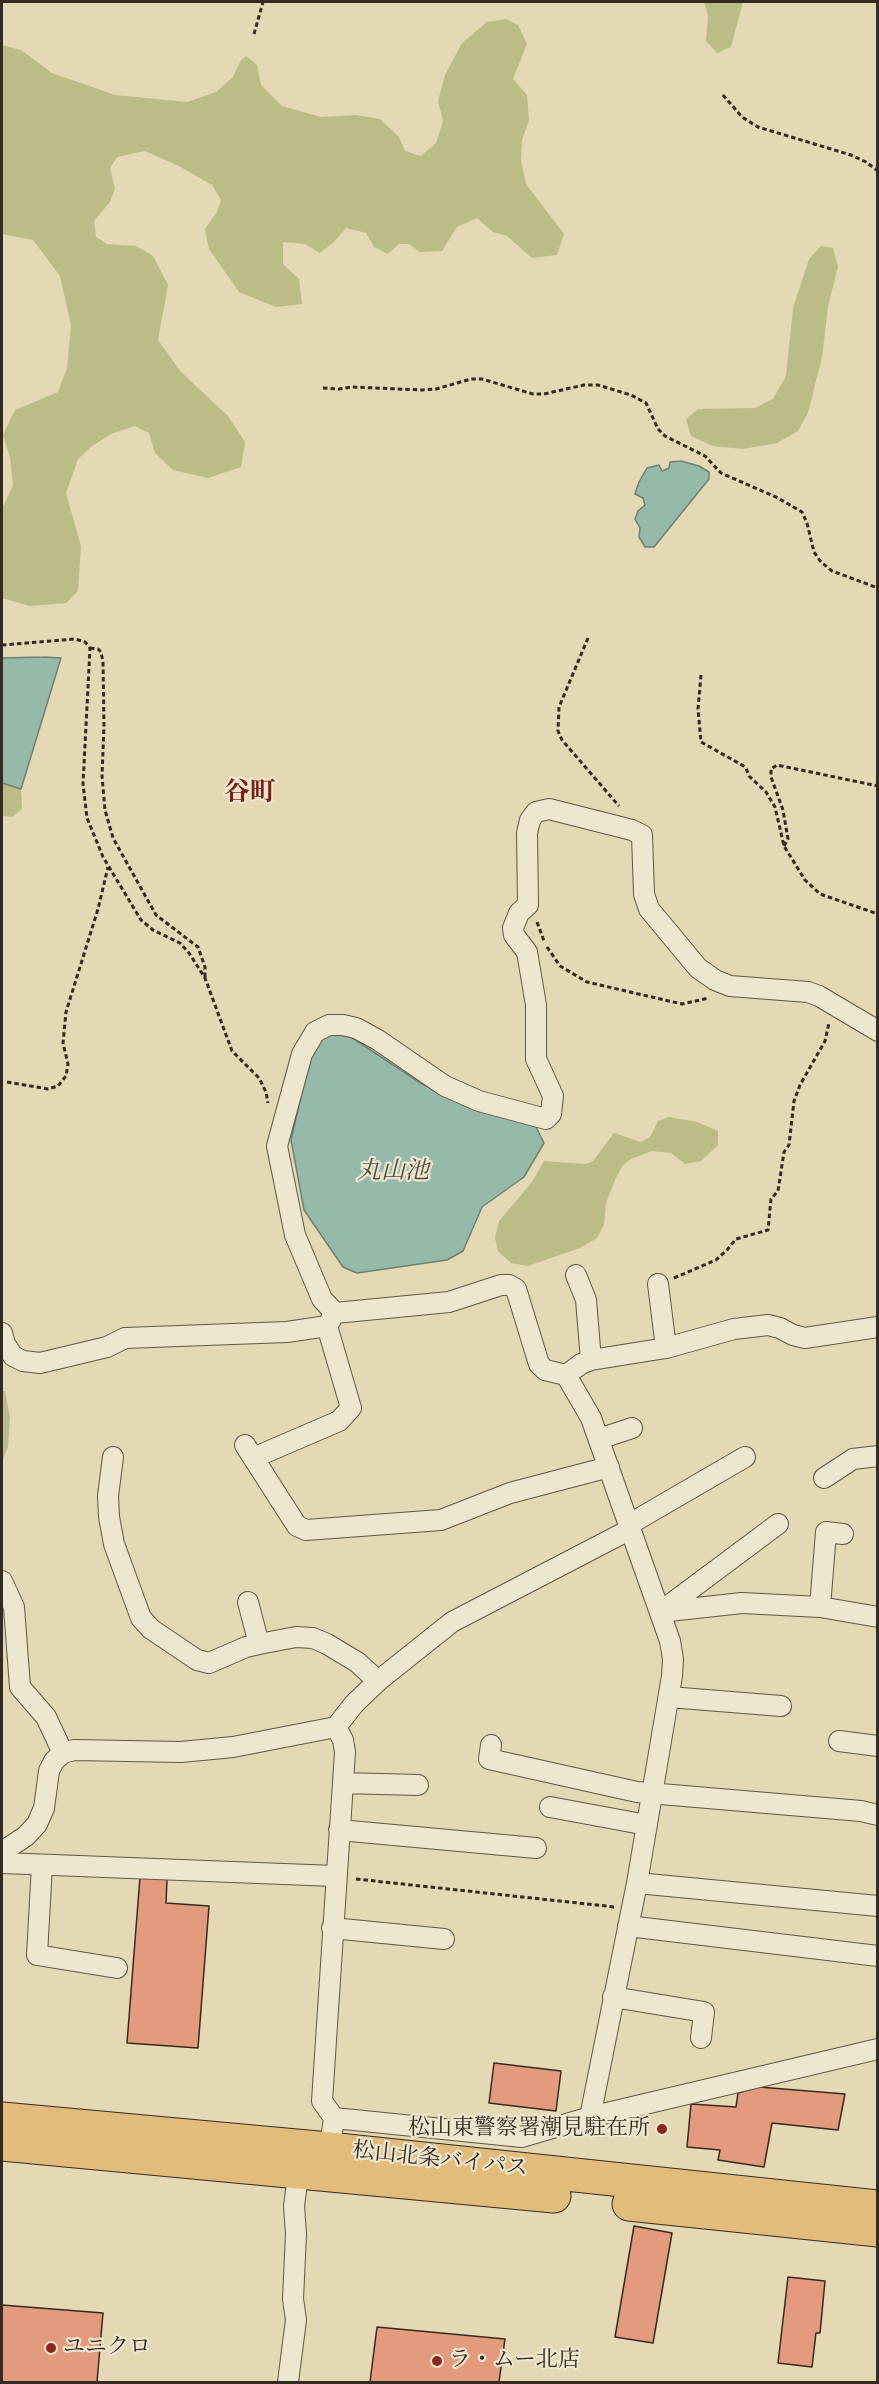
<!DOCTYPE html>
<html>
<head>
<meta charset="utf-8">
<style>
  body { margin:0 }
  #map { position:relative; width:879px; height:2384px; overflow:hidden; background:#e5d8b4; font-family:"IM FELL DW Pica",serif }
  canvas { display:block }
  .frame { position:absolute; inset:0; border:3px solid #352a21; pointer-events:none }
</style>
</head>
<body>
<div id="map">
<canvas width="879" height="2384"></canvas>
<div class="frame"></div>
</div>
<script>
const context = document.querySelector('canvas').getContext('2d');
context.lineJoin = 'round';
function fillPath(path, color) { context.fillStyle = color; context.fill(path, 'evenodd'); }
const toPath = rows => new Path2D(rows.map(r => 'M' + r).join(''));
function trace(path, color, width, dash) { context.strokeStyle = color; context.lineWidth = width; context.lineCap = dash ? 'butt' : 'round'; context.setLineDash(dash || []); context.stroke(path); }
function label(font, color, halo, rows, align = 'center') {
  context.font = font + ' "IM FELL DW Pica","Noto Serif JP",serif'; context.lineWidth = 4.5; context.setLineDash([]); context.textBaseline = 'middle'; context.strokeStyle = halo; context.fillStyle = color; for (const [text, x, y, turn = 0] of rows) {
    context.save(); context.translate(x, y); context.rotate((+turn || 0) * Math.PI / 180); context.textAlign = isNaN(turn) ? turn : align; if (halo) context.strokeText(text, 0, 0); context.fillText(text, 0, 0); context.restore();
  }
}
fillPath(toPath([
  [704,2,743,2,731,47,717,53,706,41,708,16],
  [506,19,518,25,527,44,513,79,527,95,529,120,522,140,521,161,526,184,564,234,557,255,532,258,507,236,493,232,477,218,457,227,442,251,420,252,409,244,399,244,388,254,374,247,366,233,346,228,334,242,320,253,305,244,283,242,283,264,299,279,302,304,276,307,239,292,209,249,205,229,217,212,221,200,212,185,179,166,145,151,117,157,110,168,115,189,110,202,94,221,96,237,107,244,136,246,153,256,168,285,158,340,181,372,228,416,245,442,241,467,208,478,173,470,155,453,149,433,135,426,111,434,92,446,78,459,66,493,81,546,78,591,66,603,30,606,2,598,2,506,4,505,13,485,10,457,3,435,15,410,58,392,67,368,71,325,60,276,33,240,2,234,2,45,21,50,52,73,115,95,187,102,216,92,233,77,241,60,246,56,257,65,261,85,282,106,321,117,356,115,380,119,399,137,405,151,421,156,436,143,443,121,438,101,445,75,462,43,487,22],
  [821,246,833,248,838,267,828,306,822,357,808,413,798,431,777,443,743,449,713,446,691,436,686,419,698,409,755,408,773,399,786,376,793,308,809,259],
  [2,783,21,789,22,809,12,817,2,816],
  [669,1117,697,1122,718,1131,718,1145,701,1161,685,1164,671,1153,652,1151,631,1159,622,1166,615,1180,606,1203,604,1225,597,1238,580,1248,528,1266,511,1263,498,1251,495,1238,499,1221,532,1182,544,1161,586,1164,593,1161,614,1133,641,1142,650,1137,658,1121],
  [2,1391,5,1391,10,1417,8,1447,2,1461]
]), '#bcbc87');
const water = toPath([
  [681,461,699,466,709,472,709,479,654,547,645,547,639,537,640,528,635,519,638,511,645,505,643,498,635,494,639,482,647,468,659,465,662,471,669,468,670,462,681,461],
  [44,657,61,658,21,789,2,783,2,658,44,657],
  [330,1032,351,1037,422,1084,466,1105,534,1123,544,1143,524,1177,482,1207,463,1251,447,1260,357,1273,343,1267,304,1210,291,1140,312,1049,330,1032]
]);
fillPath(water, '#96baa9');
trace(water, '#6f8073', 1.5);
const building = toPath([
  [140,1877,167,1879,166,1903,209,1906,198,2048,127,2043,140,1877],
  [494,2063,561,2071,556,2111,489,2103,494,2063],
  [759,2087,845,2094,838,2130,772,2123,764,2167,718,2160,720,2150,687,2147,691,2104,736,2107,738,2093,759,2087],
  [634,2226,672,2233,653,2343,615,2337,634,2226],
  [788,2277,825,2281,820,2333,816,2333,812,2367,778,2363,788,2277],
  [2,2305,103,2313,97,2382,2,2382,2,2305],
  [377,2327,505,2339,499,2382,370,2382,377,2327]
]);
fillPath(building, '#e39a7d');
trace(building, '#352a21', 1.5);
const street = toPath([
  [576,1275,586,1300,591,1360],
  [658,1284,666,1348],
  [335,1313,322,1299,295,1235,277,1146,302,1054,315,1032,329,1025,343,1025,356,1028,378,1040,445,1086,479,1101,546,1119,551,1114,553,1096,536,1059,536,1005,527,952,514,935,513,928,519,913,528,905,527,833,530,820,536,812,549,809,632,830,642,835,644,894,649,909,698,968,715,980,730,986,808,992,819,996,878,1031],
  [2,1333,5,1344,13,1356,23,1361,40,1363,107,1347,125,1338,287,1332,327,1326,335,1313,449,1302,501,1285,509,1285,516,1289,539,1364,545,1370,566,1375,591,1418,670,1641,673,1659,672,1676,637,1883,590,2117],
  [566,1375,581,1364,591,1360,666,1348,734,1329,768,1325,780,1328,793,1335,805,1338,878,1327],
  [599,1439,632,1428],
  [245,1445,297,1526,306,1530,441,1520,510,1493,609,1467],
  [113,1457,108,1496,109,1517,114,1544,141,1618,151,1629,197,1660,209,1663,246,1647,259,1644,296,1637,313,1638,327,1644,357,1662,378,1681],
  [253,1458,339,1421,351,1408,327,1326],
  [824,1478,853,1459,878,1456],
  [628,1525,745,1457],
  [2,1581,14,1607,20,1687,46,1717,63,1753],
  [248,1602,259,1644],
  [820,1607,826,1532,843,1534],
  [660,1612,742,1603,820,1607,878,1617],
  [660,1612,778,1524],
  [669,1697,781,1706],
  [839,1741,878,1746],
  [491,1745,489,1759,637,1792,861,1811,878,1815],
  [343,1783,418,1785],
  [550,1807,647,1825],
  [339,1830,536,1848],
  [2,1852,26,1836,37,1824,44,1808,49,1771,54,1761,63,1753,74,1750,181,1752,233,1747,336,1727,354,1704,378,1681,452,1622,629,1530],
  [2,1863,335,1876],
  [42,1865,37,1955,117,1968],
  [637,1883,878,1906],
  [628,1926,878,1956],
  [332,1928,444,1939],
  [613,1997,704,2012,701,2038],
  [334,2118,322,2101,345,1752,343,1740,336,1727],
  [328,2160,334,2118,522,2137,590,2117,878,2049],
  [288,2382,296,2320,293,2299,296,2234,294,2206,300,2161]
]);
const highway = toPath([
  [2,2119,329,2149,878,2207],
  [2,2144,554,2196],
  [629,2204,878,2230]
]);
trace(street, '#615646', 22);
trace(highway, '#352a21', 35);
trace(toPath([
  [254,34,263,2],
  [723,95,742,117,758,127,851,155,866,162,878,171],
  [323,388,339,389,352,387,422,390,436,389,471,379,482,379,533,394,544,394,584,385,598,385,631,395,646,403,658,429,665,436,705,456,721,473,778,498,802,512,807,523,814,552,821,562,832,571,878,588],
  [588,638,559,707,558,731,562,740,619,806],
  [2,645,75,639,85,642,90,648,83,784,87,818,103,857,141,920,153,930,180,943,189,953,205,978,232,1051,259,1078,266,1092,268,1103],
  [90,648,98,649,101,652,103,662,104,726,102,776,105,810,113,838,156,915,198,947,205,967,205,977],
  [701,675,698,709,701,742,742,765,746,768,749,776,766,792,775,807,784,846,805,880,820,894,878,914],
  [784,846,788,839,783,810,771,777,771,769,777,765,878,786],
  [537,922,544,941],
  [547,947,560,966,587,982,682,1004,709,998],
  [7,1082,48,1089,58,1086,66,1076,68,1064,63,1043,66,1012,98,909,108,867],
  [674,1278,716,1260,727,1250,736,1239,768,1230,771,1199,778,1191,784,1152,789,1145,794,1101,800,1085,825,1041,829,1023],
  [356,1879,615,1907]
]), '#352a21', 3, [4.5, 3]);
trace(street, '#eee6ce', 20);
trace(highway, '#e2bc7a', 33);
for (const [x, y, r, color] of [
  [662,2129,6,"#8f2418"],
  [51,2348,6,"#8f2418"],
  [437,2361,6,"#8f2418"]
]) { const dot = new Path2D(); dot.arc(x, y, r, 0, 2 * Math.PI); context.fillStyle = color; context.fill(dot); trace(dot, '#eee6ce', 2); }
label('22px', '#352a21', '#eee6ce', [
  ["松山東警察署潮見駐在所",650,2129,"right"],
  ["ユニクロ",63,2348],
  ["ラ・ムー北店",449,2361]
], 'left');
label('22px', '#352a21', '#eee6ce', [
  ["松山北条バイパス",440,2161,6]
]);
label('italic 24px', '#4d4e43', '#eee6ce', [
  ["丸山池",393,1173]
]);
label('bold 26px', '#7a1f14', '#eee6ce', [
  ["谷町",250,795]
]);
</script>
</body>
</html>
